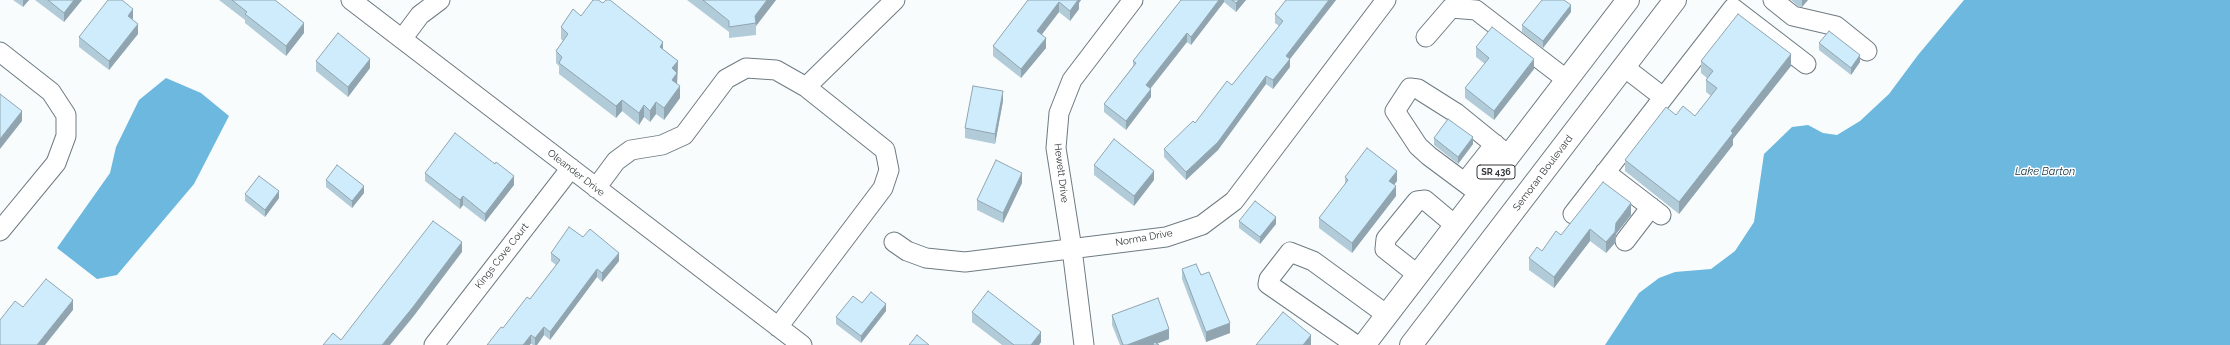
<!DOCTYPE html>
<html>
<head>
<meta charset="utf-8">
<style>
  body { margin:0 }
  canvas { display:block; background:#f9fcfd }
</style>
</head>
<body>
<canvas width="2230" height="345"></canvas>
<script>
const context = document.querySelector('canvas').getContext('2d');
context.lineJoin = 'round';
function fillPath(path, color) { context.fillStyle = color; context.fill(path, 'evenodd'); }
const toPath = rows => new Path2D(rows.map(r => 'M' + r).join(''));
function trace(path, color, width, dash) { context.strokeStyle = color; context.lineWidth = width; context.lineCap = dash ? 'butt' : 'round'; context.setLineDash(dash || []); context.stroke(path); }
function label(font, color, halo, rows, align = 'center') {
  context.font = font + ' Raleway,sans-serif'; context.lineWidth = 3; context.setLineDash([]); context.textBaseline = 'middle'; context.strokeStyle = halo; context.fillStyle = color; for (const [text, x, y, turn = 0] of rows) {
    context.save(); context.translate(x, y); context.rotate((+turn || 0) * Math.PI / 180); context.textAlign = isNaN(turn) ? turn : align; if (halo) context.strokeText(text, 0, 0); context.fillText(text, 0, 0); context.restore();
  }
}
fillPath(toPath([
  [1964,0,2230,0,2230,345,1605,345,1639,293,1659,278,1675,272,1711,269,1735,251,1754,222,1764,154,1792,127,1808,125,1823,133,1837,135,1860,121,1889,94,1918,55],
  [166,78,201,93,229,116,194,184,117,275,97,279,57,248,110,173,116,147,139,100]
]), '#6cb8de');
const minor = toPath([
  [351,0,802,345],
  [1773,0,1793,16,1836,26,1867,51],
  [1426,37,1451,8,1476,10,1567,80],
  [402,39,420,15,440,0],
  [0,52,51,92,66,115,66,136,56,163,0,231],
  [1624,67,1663,97],
  [806,87,895,0],
  [1605,172,1661,215],
  [1465,182,1495,144],
  [596,188,616,161,631,150,662,145,684,135,726,79,746,68,776,70,806,87,885,150,889,170,883,188,778,327],
  [1480,194,1429,156,1418,146,1395,111,1410,88,1418,89,1456,113,1509,156],
  [1573,214,1733,8,1806,64],
  [1625,241,1651,207],
  [894,242,907,251,926,258,965,262,1166,237,1202,225,1234,201,1386,0],
  [1418,275,1385,249,1386,239,1417,201,1425,200,1456,226],
  [434,345,571,168],
  [1084,345,1072,249,1056,148,1059,113,1072,80,1133,0],
  [1356,345,1268,284,1269,279,1290,252,1313,261,1387,315]
]);
const major = toPath([
  [1364,345,1628,0],
  [1411,345,1675,0]
]);
trace(minor, '#6e7b82', 21);
trace(major, '#6e7b82', 24);
trace(minor, '#fff', 19);
trace(major, '#fff', 22);
fillPath(toPath([
  [13,0,29,0,23,7],
  [35,0,82,0,64,22],
  [219,0,275,0,304,33,286,56,245,23,245,20],
  [687,0,776,0,756,26,756,35,729,38,729,32],
  [1028,0,1081,0,1079,3,1079,9,1070,21,1059,12,1041,35,1046,48,1021,78,993,56,993,46],
  [1181,0,1246,0,1236,12,1224,2,1191,45,1187,42,1151,88,1151,97,1126,130,1104,112,1104,104,1133,66,1133,61],
  [1286,0,1336,0,1290,59,1290,67,1273,89,1266,84,1218,150,1186,180,1164,157,1164,149,1195,123,1232,85,1279,26,1275,23,1275,14],
  [1791,0,1808,0,1802,7,1798,6],
  [1571,12,1543,48,1522,32,1522,25],
  [581,16,663,49,678,61,677,84,680,98,664,120,656,114,650,122,644,117,639,125,622,111,616,118,559,74,559,66,556,63,556,51,563,41,561,39,561,27],
  [133,18,132,20,138,34,109,70,79,47,79,37],
  [1819,43,1860,62,1851,75,1819,50],
  [1476,47,1534,69,1494,120,1465,98,1465,88,1485,64,1476,57],
  [316,61,370,68,348,97,316,71],
  [1701,61,1791,66,1733,139,1733,145,1679,214,1625,171,1625,160,1676,115,1695,116,1711,96,1706,92,1706,80,1707,78,1701,73],
  [1003,101,995,144,965,138,965,128],
  [1434,138,1473,144,1458,164,1434,145],
  [495,164,514,185,485,222,463,205,460,209,425,181,425,173],
  [1094,165,1154,180,1134,206,1094,175],
  [1345,177,1397,181,1394,185,1396,196,1352,253,1319,228,1319,218,1345,185],
  [326,180,364,193,352,208,326,187],
  [1022,183,1003,223,977,210,977,200],
  [245,194,279,198,265,217,245,201],
  [1631,215,1616,234,1615,243,1606,253,1590,241,1554,288,1529,270,1529,258,1542,251,1561,235],
  [1239,221,1276,224,1260,244,1239,228],
  [583,237,619,261,602,282,597,277,550,340,544,335,537,345,533,345,503,328,530,299,556,265,551,261,551,253],
  [1182,269,1230,333,1206,342,1182,279],
  [862,303,886,311,861,343,836,324,836,317],
  [972,312,1041,342,1039,345,1002,345,972,322],
  [1112,315,1169,339,1157,344,1159,345,1120,345,1112,325]
]), '#b2cbd9');
fillPath(toPath([
  [23,0,29,0,23,7],
  [74,0,82,0,64,22,64,13],
  [767,0,776,0,756,26,755,16],
  [1076,0,1081,0,1079,3,1079,9,1070,21,1070,11],
  [1219,0,1224,0,1224,2,1191,45,1191,37],
  [1239,0,1246,0,1236,12,1236,3],
  [1329,0,1336,0,1290,59,1290,67,1273,89,1273,80,1286,56],
  [1802,0,1808,0,1802,7],
  [1059,2,1059,12,1037,41,1037,31],
  [1571,5,1571,12,1543,48,1543,41],
  [133,9,133,18,128,26,128,16],
  [304,23,304,33,286,56,286,46],
  [138,24,138,34,109,70,109,61],
  [1187,33,1187,42,1146,94,1146,85],
  [1046,38,1046,48,1021,78,1021,69],
  [663,42,663,54,660,47],
  [1791,54,1791,66,1733,139,1733,145,1679,214,1679,202,1731,131],
  [1860,55,1860,62,1851,75,1851,68],
  [370,59,370,68,348,97,348,87],
  [1534,59,1534,69,1494,120,1494,111],
  [678,61,677,85,672,92,672,68],
  [1266,76,1266,84,1218,150,1186,180,1186,172],
  [680,86,680,98,664,120,664,108],
  [1151,89,1151,97,1126,130,1126,121],
  [1003,91,1003,101,995,144,995,134],
  [622,100,622,111,616,118,616,106],
  [656,102,656,114,650,122,650,111],
  [644,105,644,117,639,125,639,113],
  [22,111,22,121,0,149,0,139],
  [1473,137,1473,144,1458,164,1458,157],
  [1154,171,1154,180,1134,206,1134,196],
  [1397,171,1397,181,1389,191,1389,181],
  [1022,173,1022,183,1003,223,1003,213],
  [514,176,514,185,485,222,485,214],
  [364,186,364,193,352,208,352,201],
  [1396,186,1396,196,1352,253,1352,243],
  [279,191,279,198,265,217,265,210],
  [463,196,463,205,460,209,460,200],
  [1631,203,1631,215,1616,234,1615,243,1606,253,1606,242,1616,223],
  [1276,217,1276,224,1260,244,1260,237],
  [1590,229,1590,241,1554,288,1554,277],
  [462,242,462,252,413,317,390,345,382,345],
  [619,253,619,261,602,282,602,273],
  [597,269,597,277,550,340,550,332],
  [73,300,73,310,45,345,37,345],
  [886,304,886,311,861,343,861,336],
  [1230,323,1230,333,1206,342,1206,332],
  [544,327,544,335,537,345,535,345,535,338],
  [1169,329,1169,339,1153,345,1127,345],
  [1041,332,1041,342,1039,345,1031,345],
  [531,335,531,343,530,345,523,345],
  [1311,335,1311,345,1303,345]
]), '#91a5b0');
const building = toPath([
  [48,0,74,0,64,13,48,0],
  [108,0,122,0,133,9,128,16,138,24,109,61,79,37,108,0],
  [232,0,275,0,304,23,286,46,245,14,247,12,232,0],
  [593,0,598,0,603,3,606,0,610,0,663,42,660,47,678,61,672,68,677,73,672,80,680,86,664,108,656,102,650,111,644,105,639,113,622,100,616,106,559,63,562,57,556,51,568,34,561,27,573,9,581,16,593,0],
  [703,0,767,0,755,16,756,23,729,27,729,21,703,0],
  [1028,0,1078,0,1070,11,1059,2,1037,31,1046,38,1021,69,993,46,1028,0],
  [1181,0,1219,0,1191,37,1187,33,1146,85,1151,89,1126,121,1104,104,1136,63,1133,61,1181,0],
  [1232,0,1239,0,1236,3,1232,0],
  [1286,0,1329,0,1286,56,1290,59,1273,80,1266,76,1218,142,1186,172,1164,149,1193,121,1195,123,1227,81,1232,85,1283,21,1275,14,1286,0],
  [1542,0,1564,0,1571,5,1543,41,1522,25,1542,0],
  [1738,14,1791,54,1731,131,1733,133,1679,202,1625,160,1666,107,1676,115,1683,106,1695,116,1717,88,1706,80,1713,71,1701,61,1738,14],
  [1492,27,1534,59,1494,111,1465,88,1489,58,1476,47,1492,27],
  [1829,31,1860,55,1851,68,1819,43,1829,31],
  [338,33,370,59,348,87,316,61,338,33],
  [973,86,1003,91,995,134,965,128,973,86],
  [0,94,22,111,0,139,0,94],
  [1448,119,1473,137,1458,157,1434,138,1448,119],
  [455,133,495,164,496,162,514,176,485,214,463,196,460,200,425,173,455,133],
  [1114,139,1154,171,1134,196,1094,165,1114,139],
  [1367,148,1397,171,1389,181,1396,186,1352,243,1319,218,1348,180,1345,177,1367,148],
  [996,160,1022,173,1003,213,977,200,996,160],
  [337,165,364,186,352,201,326,180,337,165],
  [259,176,279,191,265,210,245,194,259,176],
  [1603,182,1631,203,1616,223,1615,232,1606,242,1590,229,1554,277,1529,258,1537,247,1542,251,1556,231,1561,235,1603,182],
  [1255,201,1276,217,1260,237,1239,221,1255,201],
  [433,221,462,242,413,307,382,345,323,345,333,333,341,340,433,221],
  [569,227,583,237,590,229,619,253,602,273,597,269,550,332,544,327,535,338,531,335,523,345,487,345,501,327,503,328,527,297,530,299,560,260,551,253,569,227],
  [1196,264,1201,275,1209,272,1230,323,1206,332,1182,269,1196,264],
  [46,279,73,300,37,345,0,345,0,320,15,301,23,307,46,279],
  [988,291,1041,332,1031,345,1014,345,972,312,988,291],
  [871,292,886,304,861,336,836,317,853,296,862,303,871,292],
  [1158,298,1169,329,1127,345,1123,345,1112,315,1158,298],
  [1283,312,1311,335,1303,345,1256,345,1283,312],
  [917,335,929,345,909,345,917,335],
  [1154,342,1159,345,1153,345,1154,342]
]);
fillPath(building, '#cfecfc');
trace(building, '#91a5b0', 1);
for (const [x, y, w] of [
  [1496,172,38]
]) { const box = new Path2D(); box.roundRect(x - w / 2, y - 7, w, 14, 3); context.fillStyle = '#fff'; context.fill(box); trace(box, '#32373a', 1); }
label('bold 9px', '#32373a', null, [
  ["SR 436",1496,172]
]);
label('10px', '#32373a', '#fff', [
  ["Oleander Drive",576,173,38],
  ["Hewett Drive",1061,173,83],
  ["Semoran Boulevard",1543,173,-53],
  ["Norma Drive",1144,238,-10],
  ["Kings Cove Court",502,256,-52]
]);
label('italic 11px', '#0f3242', '#fff', [
  ["Lake Barton",2045,172]
]);
</script>
</body>
</html>
